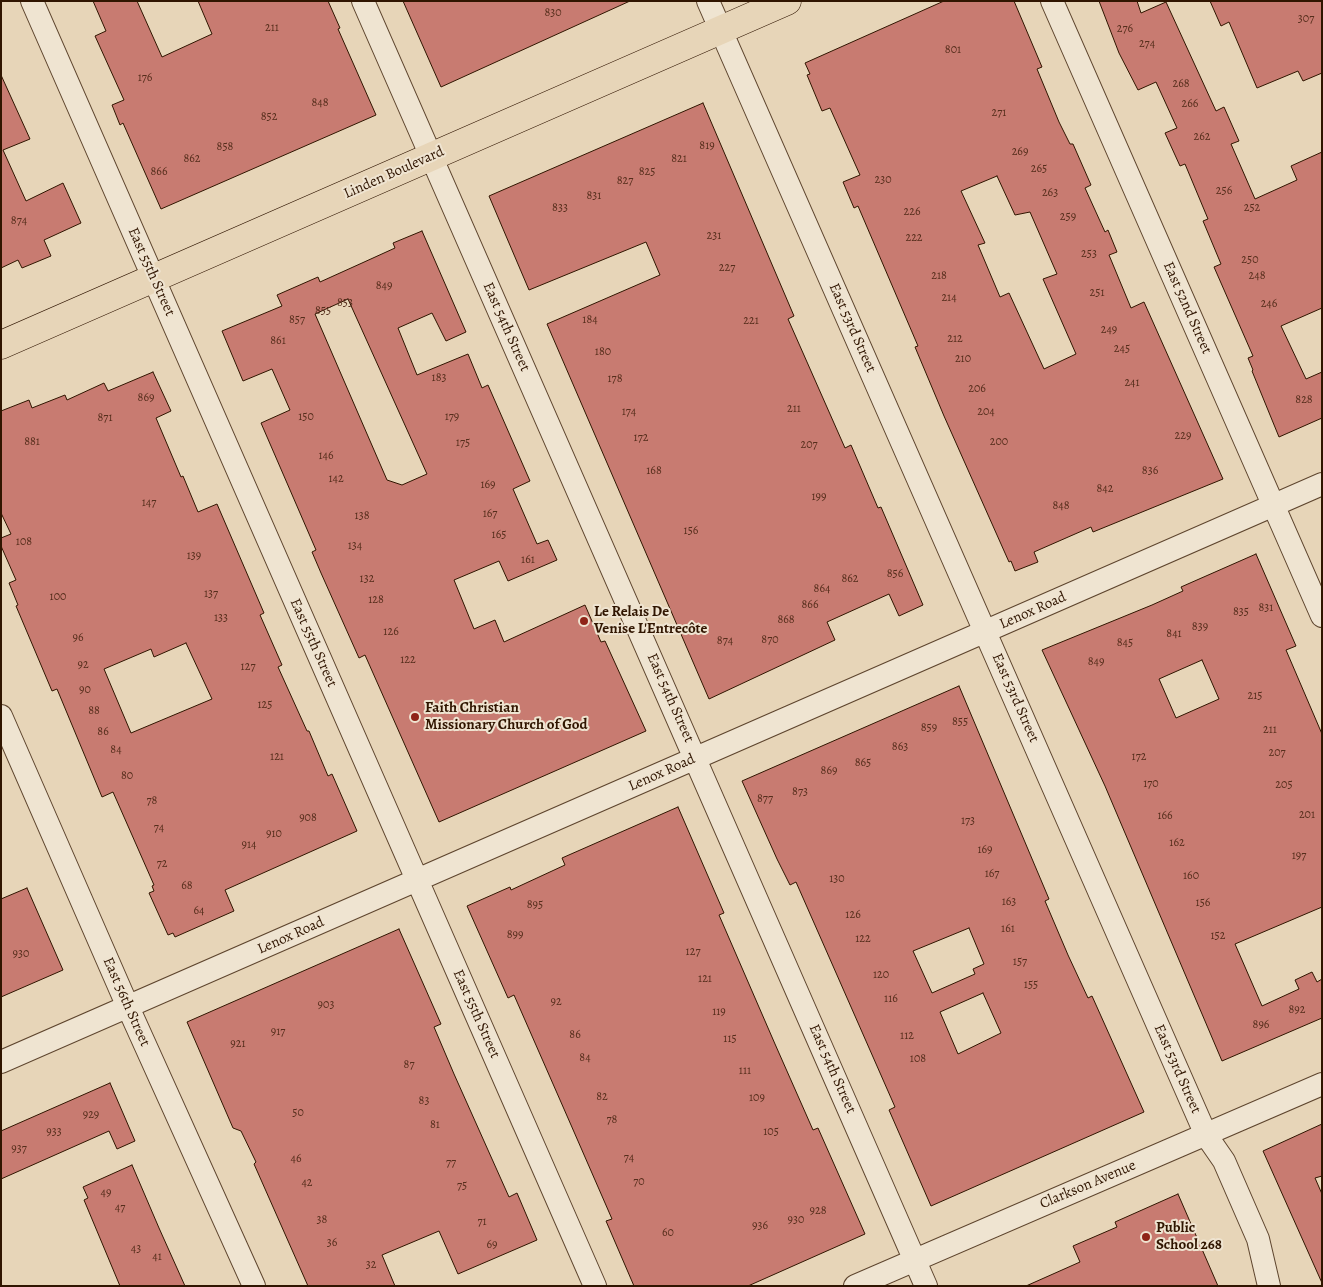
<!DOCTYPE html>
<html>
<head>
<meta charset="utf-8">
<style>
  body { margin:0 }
  #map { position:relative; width:1323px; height:1287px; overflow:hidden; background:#e7d5b8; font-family:Alegreya,serif }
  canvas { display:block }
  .frame { position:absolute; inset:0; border:2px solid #301500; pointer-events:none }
</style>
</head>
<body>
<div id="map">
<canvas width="1323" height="1287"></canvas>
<div class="frame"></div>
</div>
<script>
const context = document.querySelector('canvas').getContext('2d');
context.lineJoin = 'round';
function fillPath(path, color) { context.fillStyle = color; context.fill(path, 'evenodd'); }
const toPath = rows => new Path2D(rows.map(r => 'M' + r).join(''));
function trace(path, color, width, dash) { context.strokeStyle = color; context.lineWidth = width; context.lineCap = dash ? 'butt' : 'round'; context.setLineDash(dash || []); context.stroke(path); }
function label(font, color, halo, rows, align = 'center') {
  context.font = font + ' Alegreya,serif'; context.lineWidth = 4; context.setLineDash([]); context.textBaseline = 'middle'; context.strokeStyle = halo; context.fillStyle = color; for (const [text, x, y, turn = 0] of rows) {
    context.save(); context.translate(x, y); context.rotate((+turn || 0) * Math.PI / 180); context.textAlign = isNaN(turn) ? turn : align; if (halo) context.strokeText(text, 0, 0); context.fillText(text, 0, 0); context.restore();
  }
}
const building = toPath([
  [93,1,137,1,162,57,212,34,198,1,328,1,340,28,338,29,376,115,161,209,123,123,120,125,112,105,124,100,95,36,106,31,93,1],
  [403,1,630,1,441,87,403,1],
  [944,1,1014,1,1042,67,1037,69,1059,122,1070,144,1073,144,1091,185,1085,188,1105,232,1108,230,1117,252,1109,255,1131,308,1144,302,1223,479,1093,532,1091,527,1034,552,1038,562,1015,571,1011,561,1009,562,944,416,915,347,918,346,858,206,854,208,843,182,860,175,830,108,822,111,807,75,810,74,805,63,944,1],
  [997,176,1015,215,1030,212,1057,274,1043,279,1076,354,1044,369,1009,293,1000,297,978,245,985,243,961,191,997,176],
  [1099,1,1137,1,1141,13,1166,2,1216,111,1224,107,1239,141,1231,144,1255,199,1297,180,1291,166,1322,152,1322,308,1281,326,1306,379,1322,372,1322,418,1279,437,1252,371,1253,370,1248,358,1253,356,1214,267,1221,264,1203,221,1208,219,1185,164,1180,166,1165,133,1177,128,1156,82,1138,90,1119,53,1099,1],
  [1210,1,1322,1,1322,73,1303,81,1298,71,1257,88,1229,22,1221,26,1210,1],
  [1,75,30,139,3,150,26,201,63,183,81,223,44,240,51,256,22,268,18,260,1,268,1,75],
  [703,103,794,316,788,319,845,448,851,445,878,508,881,507,923,605,899,616,889,594,827,622,835,640,709,699,547,324,660,275,646,242,529,290,489,196,703,103],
  [422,231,466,332,446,341,432,313,398,328,417,375,468,354,482,388,488,385,530,481,513,489,523,512,537,544,548,540,557,560,508,581,499,561,454,580,474,629,495,620,504,642,585,605,601,642,605,641,646,731,439,822,365,655,359,658,321,573,312,552,316,550,261,423,290,410,272,369,243,381,222,331,282,306,277,295,318,277,320,282,362,263,395,248,393,243,422,231],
  [348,299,427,474,402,485,387,480,315,314,348,299],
  [153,372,171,411,156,418,181,477,183,476,198,512,217,504,264,613,260,615,282,665,278,667,307,731,309,731,328,776,332,774,357,831,225,890,234,911,175,937,173,933,168,935,149,893,154,891,152,886,154,885,113,792,102,797,57,689,52,691,16,606,18,605,9,583,16,580,1,546,1,538,11,534,1,513,1,411,29,400,32,408,65,395,67,400,104,383,108,391,153,372],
  [186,643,212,699,131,733,104,669,151,649,154,657,186,643],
  [1256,554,1296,646,1286,650,1322,734,1322,907,1235,944,1262,1006,1299,989,1295,980,1312,972,1317,982,1322,979,1322,1018,1222,1061,1105,786,1042,650,1152,605,1183,591,1181,587,1256,554],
  [1202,660,1219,699,1176,718,1159,679,1202,660],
  [959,686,1049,899,1045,901,1068,955,1088,998,1092,996,1144,1112,931,1206,889,1110,895,1107,833,966,796,882,790,885,777,859,742,781,959,686],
  [969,928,984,964,973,969,975,974,932,993,913,951,969,928],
  [983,993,1001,1033,958,1054,940,1012,983,993],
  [678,807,724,913,719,915,775,1044,813,1130,818,1128,865,1234,748,1286,634,1286,606,1221,612,1219,571,1125,514,995,508,998,467,906,510,887,511,890,565,865,562,858,678,807],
  [27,888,63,970,1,997,1,899,27,888],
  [399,929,441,1024,434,1027,454,1074,509,1197,517,1193,537,1240,458,1274,439,1231,382,1255,395,1286,308,1286,254,1164,256,1162,241,1131,233,1128,187,1022,399,929],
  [110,1083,135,1141,117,1149,109,1131,1,1179,1,1131,110,1083],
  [1322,1124,1322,1176,1315,1178,1322,1194,1322,1283,1263,1151,1322,1124],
  [132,1165,159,1228,185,1286,120,1286,84,1200,88,1198,83,1187,132,1165],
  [1178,1194,1218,1286,1026,1286,1080,1262,1073,1246,1117,1227,1115,1222,1178,1194]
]);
fillPath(building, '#c87b71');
trace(building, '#301500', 1);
const street = toPath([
  [32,1,595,1286],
  [363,1,926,1286],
  [708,1,1206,1135,1224,1161,1258,1239,1269,1286],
  [1052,1,1322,616],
  [1,716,128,1007,254,1286],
  [1,1062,1322,484],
  [855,1286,1322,1084]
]);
const highway = toPath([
  [1,345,787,1]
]);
trace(street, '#5e452e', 24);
trace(highway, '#301500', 29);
trace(street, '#efe4d1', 22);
trace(highway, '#e7d5b8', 28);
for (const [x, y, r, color] of [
  [584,621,5,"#8f2418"],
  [415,717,5,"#8f2418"],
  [1146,1237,5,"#8f2418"]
]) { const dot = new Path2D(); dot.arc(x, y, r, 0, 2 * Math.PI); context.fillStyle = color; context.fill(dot); trace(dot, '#efe4d1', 2); }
label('12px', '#562e1c', null, [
  ["830",553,13],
  ["307",1306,19],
  ["211",272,28],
  ["276",1125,29],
  ["274",1147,44],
  ["801",953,50],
  ["176",145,78],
  ["268",1181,84],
  ["848",320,103],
  ["266",1190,104],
  ["271",999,113],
  ["852",269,117],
  ["262",1202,137],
  ["819",707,146],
  ["858",225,147],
  ["269",1020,152],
  ["862",192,159],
  ["821",679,159],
  ["265",1039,169],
  ["866",159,172],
  ["825",647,172],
  ["230",883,180],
  ["827",625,181],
  ["256",1224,191],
  ["263",1050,193],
  ["831",594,196],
  ["833",560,208],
  ["252",1252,208],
  ["226",912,212],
  ["259",1068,217],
  ["874",19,221],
  ["231",714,236],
  ["222",914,238],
  ["253",1089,254],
  ["250",1250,260],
  ["227",727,268],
  ["218",939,276],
  ["248",1257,276],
  ["849",384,286],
  ["251",1097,293],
  ["214",949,298],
  ["853",345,303],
  ["246",1269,304],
  ["855",323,311],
  ["857",297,320],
  ["184",590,320],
  ["221",751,321],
  ["249",1109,330],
  ["212",955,339],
  ["861",278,341],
  ["245",1122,349],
  ["180",603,352],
  ["210",963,359],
  ["183",439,378],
  ["178",615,379],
  ["241",1132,383],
  ["206",977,389],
  ["869",146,398],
  ["828",1304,400],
  ["211",794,409],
  ["174",629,412],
  ["204",986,412],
  ["150",306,417],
  ["179",452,417],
  ["871",105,418],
  ["229",1183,436],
  ["172",641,438],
  ["881",32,442],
  ["200",999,442],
  ["175",463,443],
  ["207",809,445],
  ["146",326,456],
  ["168",654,471],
  ["836",1150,471],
  ["142",336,479],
  ["169",488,485],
  ["842",1105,489],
  ["199",819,497],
  ["147",149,503],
  ["848",1061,506],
  ["167",490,514],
  ["138",362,516],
  ["156",691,531],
  ["165",499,535],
  ["108",24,542],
  ["134",355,546],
  ["139",194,556],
  ["161",528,560],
  ["856",895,574],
  ["132",367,579],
  ["862",850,579],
  ["864",822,589],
  ["137",211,594],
  ["100",58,597],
  ["128",376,600],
  ["866",810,605],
  ["831",1266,608],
  ["835",1241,612],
  ["133",221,618],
  ["868",786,620],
  ["839",1200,627],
  ["126",391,632],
  ["841",1174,634],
  ["96",78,638],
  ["870",770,640],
  ["874",725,641],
  ["845",1125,643],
  ["122",408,660],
  ["849",1096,662],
  ["92",83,665],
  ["127",248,667],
  ["90",85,690],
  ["215",1255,696],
  ["125",265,705],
  ["88",94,711],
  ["855",960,722],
  ["859",929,728],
  ["211",1270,730],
  ["86",103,732],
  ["863",900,747],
  ["84",116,750],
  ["207",1277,753],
  ["121",277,757],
  ["172",1139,757],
  ["865",863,763],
  ["869",829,771],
  ["80",127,776],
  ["170",1151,784],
  ["205",1284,785],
  ["873",800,792],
  ["877",765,799],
  ["78",152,801],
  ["201",1307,815],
  ["166",1165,816],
  ["908",308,818],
  ["173",968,821],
  ["74",159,828],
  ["910",274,834],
  ["162",1177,843],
  ["914",249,845],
  ["169",985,850],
  ["197",1299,856],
  ["72",162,864],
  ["167",992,874],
  ["160",1191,876],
  ["130",837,879],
  ["68",187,886],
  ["163",1009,902],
  ["156",1203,903],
  ["895",535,905],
  ["64",199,911],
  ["126",853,915],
  ["161",1008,929],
  ["899",515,935],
  ["152",1218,936],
  ["122",863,939],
  ["127",693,952],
  ["930",21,954],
  ["157",1020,962],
  ["120",881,975],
  ["121",705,979],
  ["155",1031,985],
  ["116",891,999],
  ["92",556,1002],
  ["903",326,1005],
  ["892",1297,1010],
  ["119",719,1012],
  ["896",1261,1025],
  ["917",278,1032],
  ["86",575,1035],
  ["112",907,1036],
  ["115",730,1039],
  ["921",238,1044],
  ["84",585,1058],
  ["108",918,1059],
  ["87",409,1065],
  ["111",745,1071],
  ["82",602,1097],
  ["109",757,1098],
  ["83",424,1101],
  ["50",298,1113],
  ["929",91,1115],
  ["78",612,1120],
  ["81",435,1125],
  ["933",54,1132],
  ["105",771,1132],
  ["937",19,1149],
  ["74",629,1158],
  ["46",296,1159],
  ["77",451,1163],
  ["70",639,1182],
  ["42",307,1183],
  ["75",462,1186],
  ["49",106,1193],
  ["47",120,1208],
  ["928",818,1211],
  ["38",322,1220],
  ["930",796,1220],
  ["71",482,1222],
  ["936",760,1226],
  ["60",668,1233],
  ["36",332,1243],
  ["69",492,1245],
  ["43",136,1249],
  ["41",157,1257],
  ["32",371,1265]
]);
label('15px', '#301500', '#efe4d1', [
  ["Linden Boulevard",394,173,-24],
  ["East 55th Street",151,272,66],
  ["East 52nd Street",1187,308,66],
  ["East 54th Street",506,327,66],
  ["East 53rd Street",852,328,66],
  ["Lenox Road",1033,611,-24],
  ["East 55th Street",313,643,66],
  ["East 54th Street",670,698,66],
  ["East 53rd Street",1015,698,66],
  ["Lenox Road",662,773,-24],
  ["Lenox Road",291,936,-24],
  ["East 56th Street",126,1002,66],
  ["East 55th Street",476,1014,66],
  ["East 54th Street",832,1069,66],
  ["East 53rd Street",1177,1069,66],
  ["Clarkson Avenue",1088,1185,-23]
]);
label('bold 15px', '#301500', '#efe4d1', [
  ["Le Relais De",594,612],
  ["Venise L'Entrecôte",594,629],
  ["Faith Christian",425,708],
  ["Missionary Church of God",425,725],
  ["Public",1156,1228],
  ["School 268",1156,1245]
], 'left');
</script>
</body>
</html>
